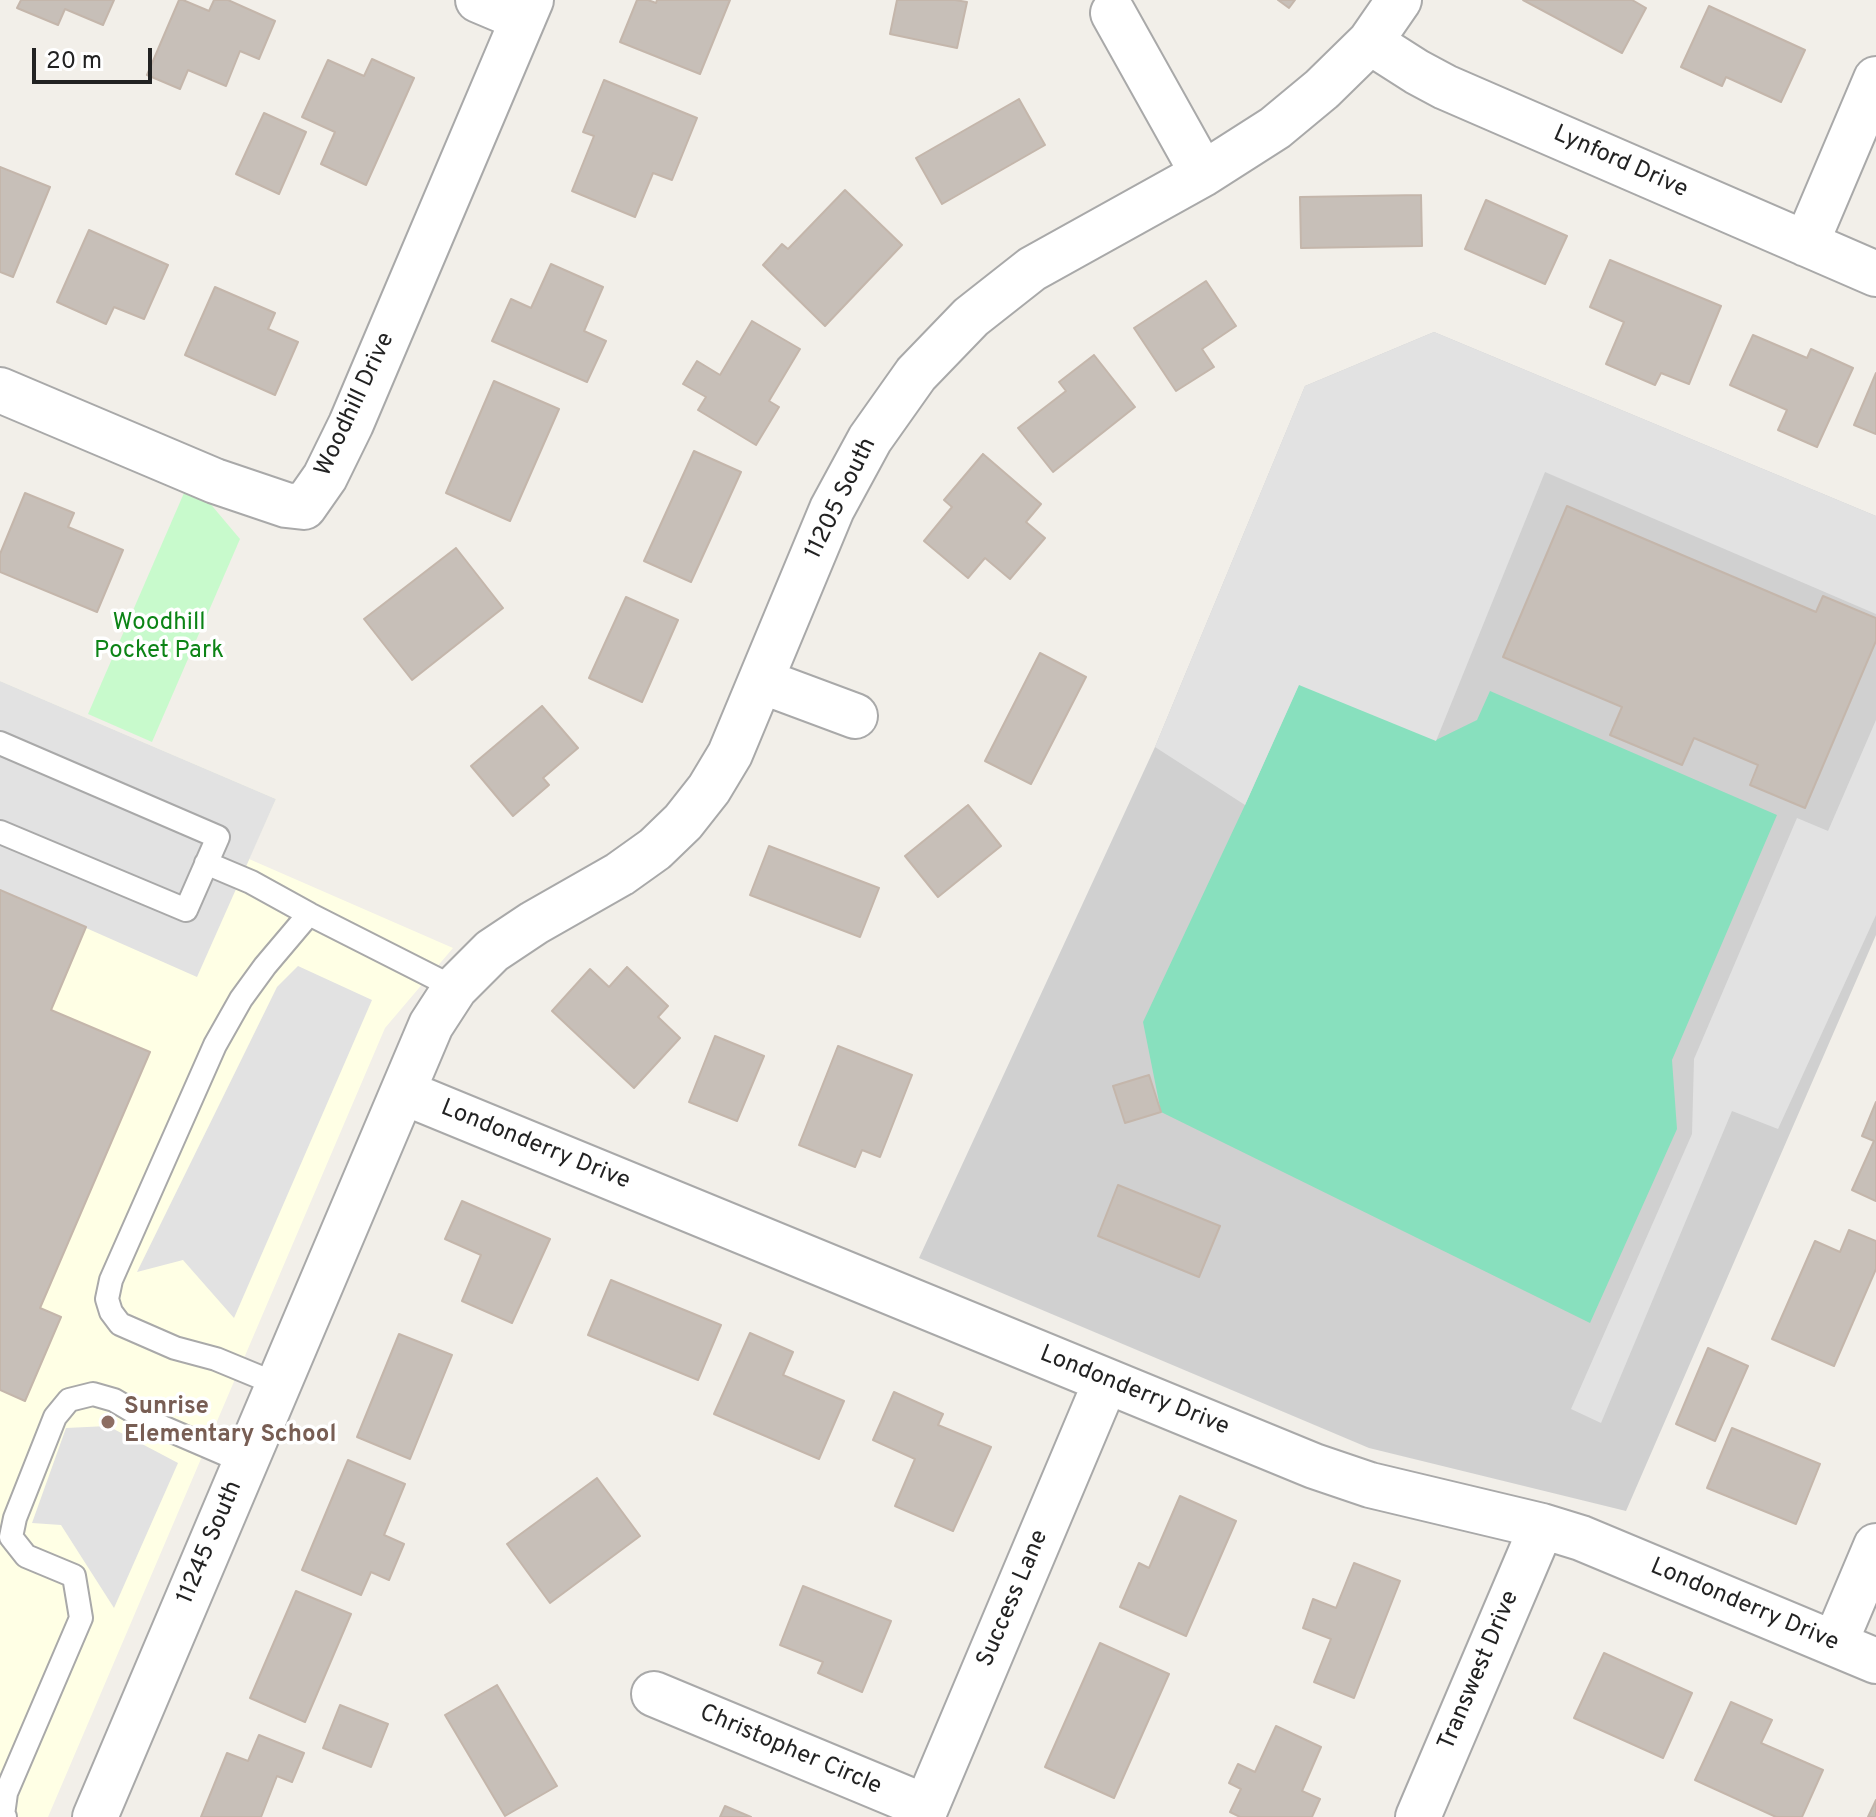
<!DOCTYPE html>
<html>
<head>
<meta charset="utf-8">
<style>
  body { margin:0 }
  #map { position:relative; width:1876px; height:1817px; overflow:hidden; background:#f2efe9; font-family:Overpass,sans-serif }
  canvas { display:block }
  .scale { position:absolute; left:32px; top:48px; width:120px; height:36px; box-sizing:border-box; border:4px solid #222; border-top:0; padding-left:10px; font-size:24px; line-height:28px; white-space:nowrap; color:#222; -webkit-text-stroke:6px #fff; paint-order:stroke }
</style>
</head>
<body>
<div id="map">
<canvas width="1876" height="1817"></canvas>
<div class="scale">20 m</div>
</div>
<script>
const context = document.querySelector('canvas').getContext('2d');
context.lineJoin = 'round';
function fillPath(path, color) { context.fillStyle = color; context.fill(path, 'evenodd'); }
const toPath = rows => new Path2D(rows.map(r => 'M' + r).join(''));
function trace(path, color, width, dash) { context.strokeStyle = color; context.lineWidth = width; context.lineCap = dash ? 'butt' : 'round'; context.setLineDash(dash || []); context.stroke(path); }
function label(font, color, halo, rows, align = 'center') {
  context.font = font + ' Overpass,sans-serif'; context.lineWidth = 7; context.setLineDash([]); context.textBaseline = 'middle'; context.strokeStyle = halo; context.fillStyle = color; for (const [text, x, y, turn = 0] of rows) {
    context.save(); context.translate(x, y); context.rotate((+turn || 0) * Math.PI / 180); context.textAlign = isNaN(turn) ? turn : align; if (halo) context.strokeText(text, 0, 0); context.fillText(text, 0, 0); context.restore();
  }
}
fillPath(toPath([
  [0,681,276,799,249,859,453,948,385,1028,48,1817,0,1817]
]), '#ffffe5');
fillPath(toPath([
  [1434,332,1876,516,1876,935,1626,1511,1369,1448,919,1258,1155,747,1305,386]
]), '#d0d0d0');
fillPath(toPath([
  [184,493,208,501,240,539,152,742,88,714]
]), '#c8facc');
fillPath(toPath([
  [1299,684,1436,740,1477,720,1490,691,1777,815,1672,1060,1677,1129,1590,1323,1161,1112,1143,1022,1245,805]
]), '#88e0be');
fillPath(toPath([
  [1434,332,1876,516,1876,614,1545,472,1436,741,1299,685,1245,805,1155,747,1305,386],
  [0,681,276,799,197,977,0,890],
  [1876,720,1876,915,1778,1129,1732,1111,1601,1423,1571,1409,1692,1134,1694,1059,1797,818,1828,831],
  [298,966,372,1000,234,1318,183,1260,137,1272,277,987],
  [108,1426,178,1463,114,1608,61,1525,32,1523,66,1428]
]), '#e2e2e2');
const building = toPath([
  [21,0,114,0,103,25,65,9,58,25,17,8,21,0],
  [179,0,183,0,209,11,214,0,228,0,275,21,259,59,240,51,226,86,188,70,180,89,147,75,179,0],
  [637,0,648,0,656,3,657,0,730,0,700,74,620,42,637,0],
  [897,0,955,0,967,2,957,48,890,34,897,0],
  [1278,0,1295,0,1289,8,1278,0],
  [1523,0,1632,0,1646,8,1622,53,1523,0],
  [1709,6,1805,50,1781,102,1726,77,1722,86,1681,67,1709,6],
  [372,59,414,78,366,185,321,164,335,132,302,117,328,60,364,76,372,59],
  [604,80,697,118,672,180,653,173,635,217,572,191,594,136,583,132,604,80],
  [1019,99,1045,145,942,204,916,158,1019,99],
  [264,113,306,132,279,194,236,174,264,113],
  [0,167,50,187,13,277,0,272,0,167],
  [845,190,902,245,825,326,763,265,782,244,788,249,845,190],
  [1421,195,1422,246,1301,248,1300,197,1421,195],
  [1486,200,1567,236,1545,284,1465,249,1486,200],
  [89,230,168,265,144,319,114,307,106,324,57,302,89,230],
  [1610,260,1721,306,1689,384,1661,373,1655,385,1606,364,1624,322,1590,307,1610,260],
  [551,264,603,287,584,331,606,341,587,382,492,341,511,299,531,308,551,264],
  [1206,281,1236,326,1202,349,1214,367,1176,391,1134,328,1206,281],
  [215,287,275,313,268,329,298,342,275,395,185,355,215,287],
  [752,321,800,349,769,401,779,407,756,445,698,410,706,397,683,384,697,361,720,375,752,321],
  [1753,335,1807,358,1811,349,1853,368,1817,447,1778,430,1787,410,1730,385,1753,335],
  [1094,355,1135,407,1053,472,1018,428,1066,391,1059,382,1094,355],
  [1876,373,1876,434,1854,425,1876,373],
  [494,381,559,409,510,521,446,493,494,381],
  [694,451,741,472,691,582,644,561,694,451],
  [983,454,1041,504,1026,522,1045,538,1010,579,985,558,968,578,924,541,952,507,944,500,983,454],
  [25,493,74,513,68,527,123,550,97,612,0,572,0,554,25,493],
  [1567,506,1816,612,1823,596,1876,618,1876,641,1805,808,1750,785,1758,765,1694,738,1682,765,1610,735,1622,707,1503,657,1567,506],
  [456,548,503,608,412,680,364,619,456,548],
  [626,597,678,620,642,702,589,678,626,597],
  [1040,653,1086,677,1031,784,985,761,1040,653],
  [542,706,578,748,543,778,549,785,513,816,471,766,542,706],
  [968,805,1001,846,938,897,905,856,968,805],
  [769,846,879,888,860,937,750,895,769,846],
  [0,890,86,927,51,1010,150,1052,40,1308,61,1317,25,1401,0,1390,0,890],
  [627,967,668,1006,658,1017,680,1038,634,1088,552,1011,590,969,609,987,627,967],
  [715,1036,764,1056,737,1121,689,1102,715,1036],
  [838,1046,912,1075,880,1157,862,1150,855,1167,799,1145,838,1046],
  [1149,1075,1161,1112,1125,1123,1113,1086,1149,1075],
  [1876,1102,1876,1201,1852,1190,1874,1141,1862,1136,1876,1102],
  [1118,1185,1220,1226,1199,1277,1098,1236,1118,1185],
  [462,1201,550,1239,512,1323,462,1301,481,1255,445,1239,462,1201],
  [1849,1230,1876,1241,1876,1269,1834,1366,1772,1339,1815,1241,1840,1252,1849,1230],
  [611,1280,721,1325,698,1380,588,1335,611,1280],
  [750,1333,793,1352,783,1375,844,1401,819,1459,714,1414,750,1333],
  [399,1334,452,1355,410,1459,357,1437,399,1334],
  [1708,1348,1748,1366,1715,1441,1676,1424,1708,1348],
  [894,1392,943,1414,938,1425,991,1447,953,1531,895,1506,915,1459,873,1440,894,1392],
  [1732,1428,1820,1464,1796,1524,1707,1488,1732,1428],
  [348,1460,405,1484,384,1535,404,1544,389,1580,371,1572,361,1595,302,1570,348,1460],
  [597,1478,640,1536,550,1603,507,1544,597,1478],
  [1180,1496,1236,1521,1186,1636,1120,1607,1139,1563,1149,1568,1180,1496],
  [1354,1563,1400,1581,1354,1698,1314,1682,1331,1639,1303,1628,1313,1599,1336,1608,1354,1563],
  [803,1586,891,1621,862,1692,818,1673,823,1662,780,1645,803,1586],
  [296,1591,351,1614,305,1722,250,1698,296,1591],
  [1100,1643,1169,1674,1114,1798,1045,1767,1100,1643],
  [1604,1653,1692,1693,1663,1758,1574,1718,1604,1653],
  [497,1685,557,1786,505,1816,445,1715,497,1685],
  [1731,1702,1772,1720,1761,1743,1823,1770,1802,1817,1776,1817,1695,1780,1731,1702],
  [340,1705,388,1724,371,1767,323,1748,340,1705],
  [1276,1726,1321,1747,1302,1791,1320,1799,1312,1817,1240,1817,1230,1812,1241,1789,1229,1783,1238,1764,1255,1772,1276,1726],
  [259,1735,304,1753,292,1782,277,1776,261,1817,201,1817,227,1753,248,1761,259,1735],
  [1876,1800,1876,1817,1868,1817,1876,1800],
  [725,1806,751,1817,720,1817,725,1806]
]);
fillPath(building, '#c7bfb8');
trace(building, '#c4b6ab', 2);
const service = toPath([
  [0,743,218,837,186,910,0,832],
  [206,863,251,882,309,914],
  [279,1385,216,1359,175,1348,120,1324,111,1312,107,1299,111,1280,215,1045,241,999,265,966,309,914,455,988],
  [5,1817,3,1815,6,1793,81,1618,74,1576,26,1556,11,1537,15,1518,55,1417,69,1400,93,1394,114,1400,153,1423,246,1463]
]);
const minor = toPath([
  [478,0,523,19],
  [1113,13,1203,174],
  [1370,42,1417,72,1445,87,1876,274],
  [1806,244,1876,79],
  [0,390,215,481,286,505,304,507,325,477,351,424,531,0],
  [761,681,855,716],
  [403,1092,1314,1466,1370,1485,1542,1526,1581,1538,1876,1661],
  [1835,1643,1876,1546],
  [654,1694,926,1807],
  [95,1817,431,1025,455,988,492,951,534,923,620,874,655,849,683,822,709,789,730,754,832,509,870,439,916,374,971,317,1032,269,1203,174,1275,128,1322,89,1370,42,1399,0],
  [922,1817,1106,1381],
  [1418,1817,1542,1526]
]);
trace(service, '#a9a9a9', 26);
trace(minor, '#a9a9a9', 48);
trace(service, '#fff', 22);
trace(minor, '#fff', 44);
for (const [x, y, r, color] of [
  [108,1422,8,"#8d6e63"]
]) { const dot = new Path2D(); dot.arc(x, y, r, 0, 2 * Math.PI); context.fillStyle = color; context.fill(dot); trace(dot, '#fff', 3); }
label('24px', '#222', '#fff', [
  ["Lynford Drive",1620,163,24],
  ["Woodhill Drive",356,405,-65],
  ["11205 South",842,499,-64],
  ["Londonderry Drive",535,1146,22],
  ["Londonderry Drive",1134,1392,22],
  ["11245 South",211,1543,-67],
  ["Success Lane",1014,1599,-67],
  ["Londonderry Drive",1744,1606,23],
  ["Transwest Drive",1480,1671,-67],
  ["Christopher Circle",790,1751,23]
]);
label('24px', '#0c8416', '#fff', [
  ["Woodhill",159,624],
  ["Pocket Park",159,652]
]);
label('bold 24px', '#785e54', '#fff', [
  ["Sunrise",124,1408],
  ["Elementary School",124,1436]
], 'left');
</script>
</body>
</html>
